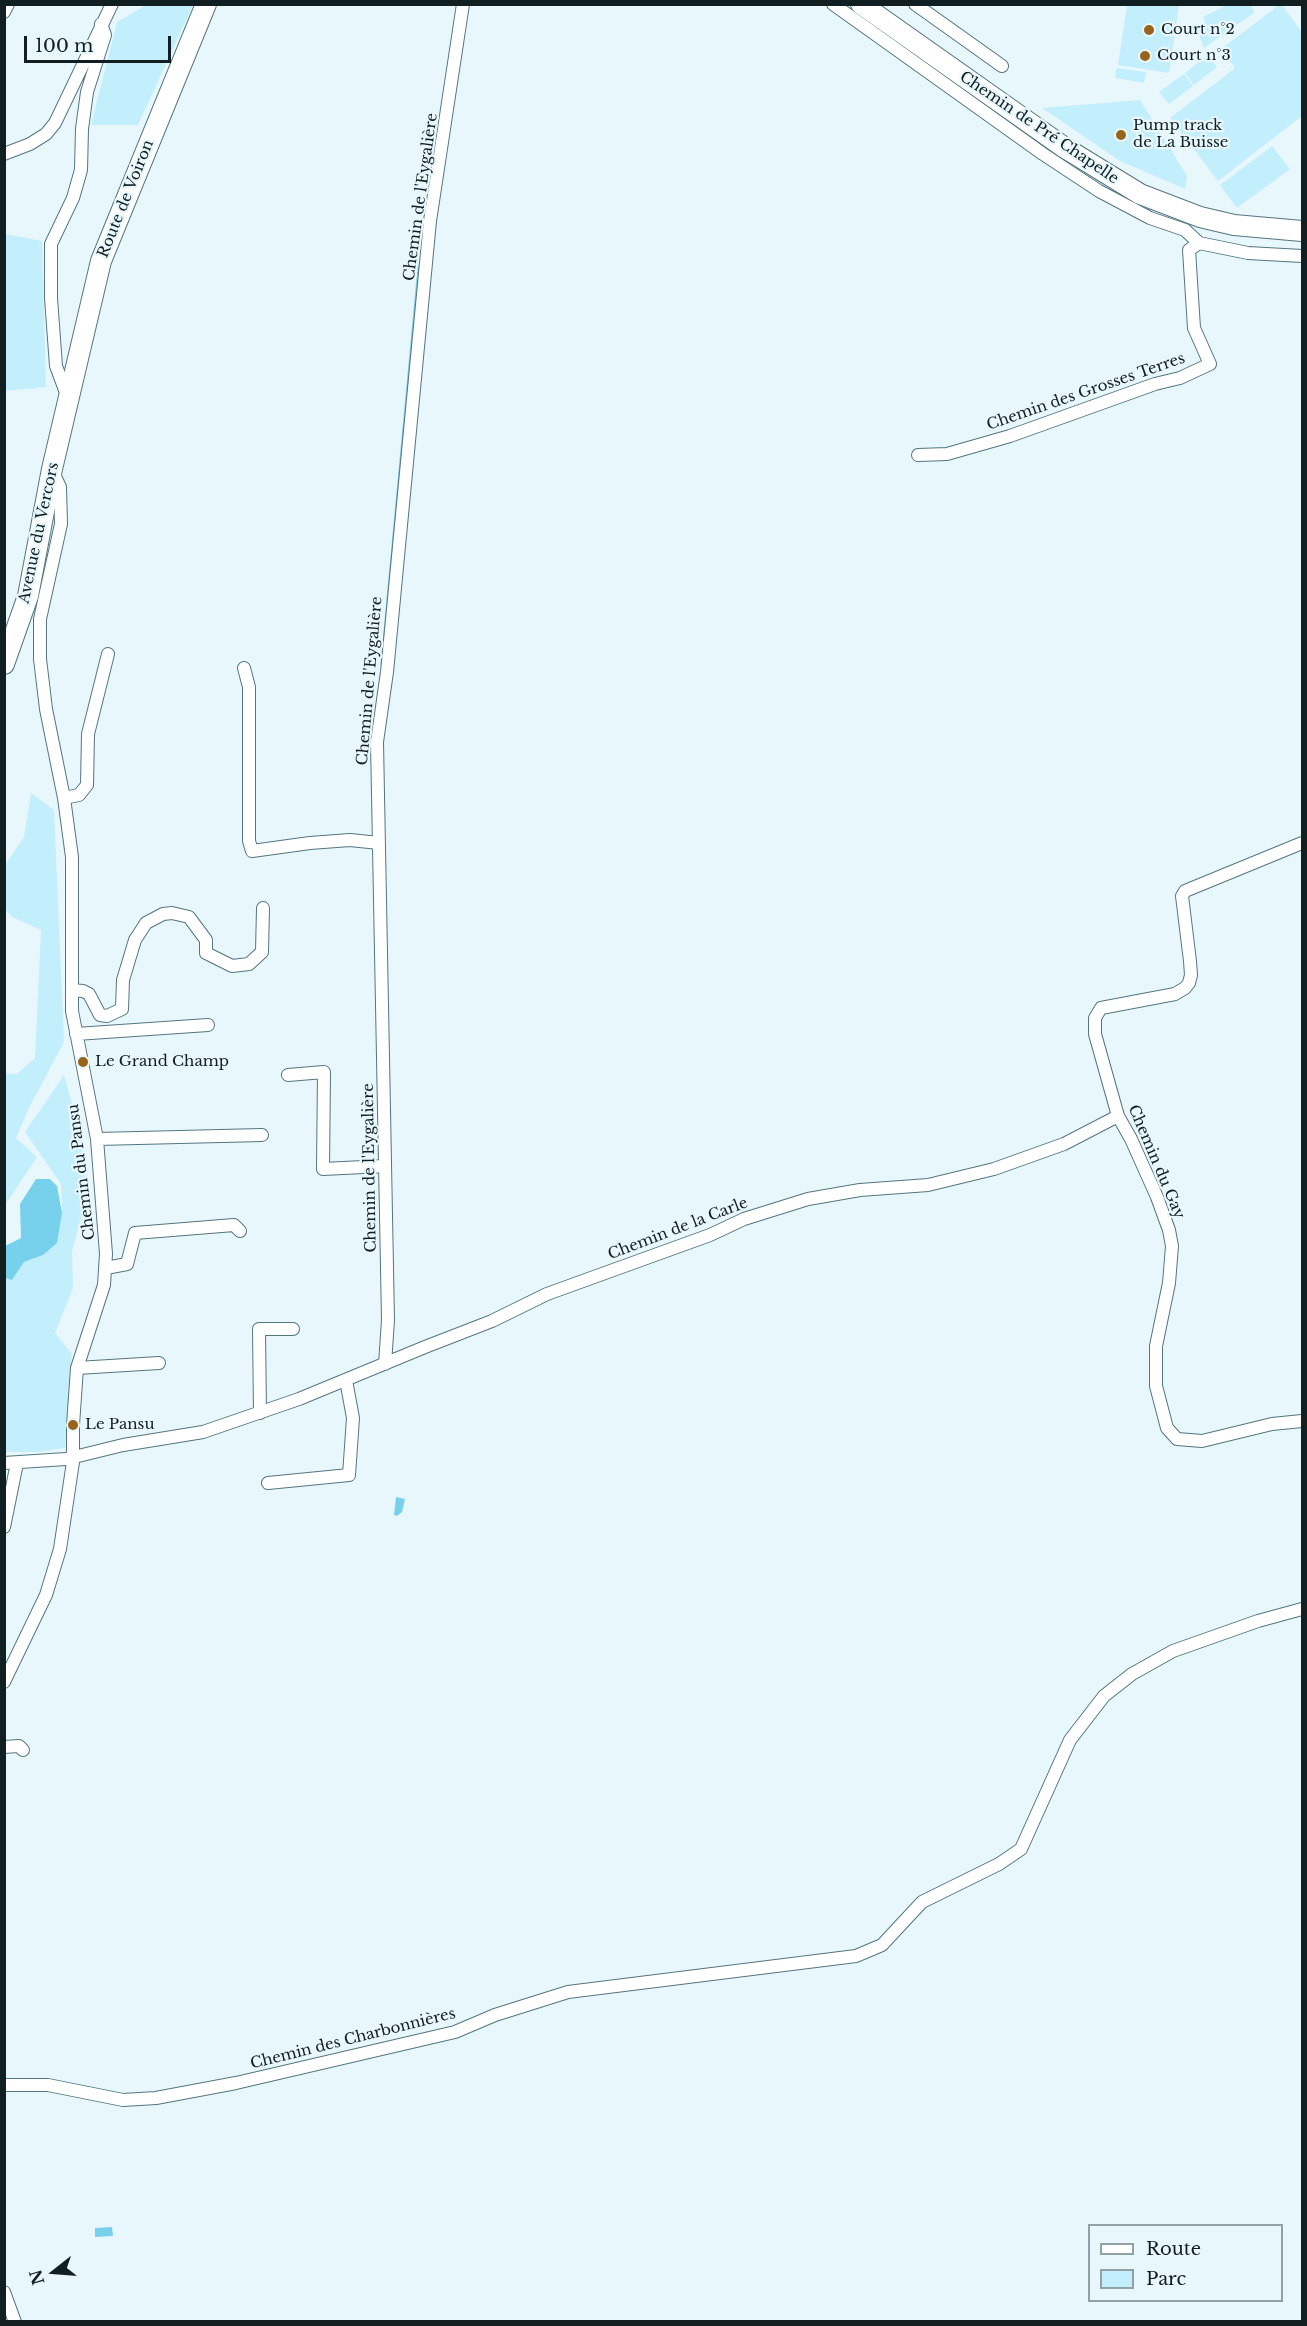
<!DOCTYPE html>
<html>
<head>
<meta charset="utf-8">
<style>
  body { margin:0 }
  #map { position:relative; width:1307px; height:2326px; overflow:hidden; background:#e8f7fc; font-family:"Libre Baskerville",serif }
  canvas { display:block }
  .frame { position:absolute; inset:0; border:6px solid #111f23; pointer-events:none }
  .legend { position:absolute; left:1088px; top:2224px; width:195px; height:78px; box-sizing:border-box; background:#e8f7fc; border:2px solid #92a1a5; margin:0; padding:8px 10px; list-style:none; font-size:18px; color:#111f23 }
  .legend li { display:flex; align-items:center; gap:12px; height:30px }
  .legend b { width:30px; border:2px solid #92a1a5 }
  .north { position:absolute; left:24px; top:2242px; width:60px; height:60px; -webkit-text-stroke:4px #e8f7fc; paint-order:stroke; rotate:253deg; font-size:16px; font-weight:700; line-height:24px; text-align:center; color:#111f23 }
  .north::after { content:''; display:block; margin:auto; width:21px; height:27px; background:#111f23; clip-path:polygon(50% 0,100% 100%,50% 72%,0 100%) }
  .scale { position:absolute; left:24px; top:36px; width:147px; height:27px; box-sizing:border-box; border:3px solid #111f23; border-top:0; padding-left:8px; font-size:18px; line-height:21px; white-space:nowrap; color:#111f23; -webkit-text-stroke:4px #e8f7fc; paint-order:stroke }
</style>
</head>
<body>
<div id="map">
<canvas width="1307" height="2326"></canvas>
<div class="frame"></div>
<ul class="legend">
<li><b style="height:8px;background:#fff"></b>Route</li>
<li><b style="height:16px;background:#c3effd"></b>Parc</li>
</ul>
<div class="north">N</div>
<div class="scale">100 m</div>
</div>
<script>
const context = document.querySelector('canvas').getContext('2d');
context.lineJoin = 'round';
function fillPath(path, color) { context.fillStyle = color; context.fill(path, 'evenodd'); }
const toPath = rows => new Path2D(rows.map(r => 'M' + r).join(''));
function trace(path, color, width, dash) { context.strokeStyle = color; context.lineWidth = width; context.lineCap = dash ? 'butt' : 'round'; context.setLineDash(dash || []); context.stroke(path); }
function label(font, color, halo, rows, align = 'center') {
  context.font = font + ' "Libre Baskerville",serif'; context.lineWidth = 4.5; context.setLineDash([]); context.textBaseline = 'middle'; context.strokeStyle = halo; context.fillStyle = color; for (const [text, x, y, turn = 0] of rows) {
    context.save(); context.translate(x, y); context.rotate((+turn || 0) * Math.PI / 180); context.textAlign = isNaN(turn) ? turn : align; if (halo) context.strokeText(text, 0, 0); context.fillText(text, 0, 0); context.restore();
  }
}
fillPath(toPath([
  [146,5,193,5,138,125,91,125,117,22],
  [1127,5,1179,5,1169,73,1118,65],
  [1227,5,1250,5,1255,12,1204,48,1197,30,1206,26,1203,17],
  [1279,5,1282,5,1302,32,1302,116,1218,181,1170,118,1235,68,1221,49],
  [1208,55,1217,67,1194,85,1185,73],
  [1116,68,1146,72,1144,83,1115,78],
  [1184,74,1193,86,1169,104,1159,92],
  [1140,100,1187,176,1185,189,1120,161,1042,108],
  [1272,146,1290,169,1237,208,1220,185],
  [5,234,42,241,46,387,5,391],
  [31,793,54,810,64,1042,30,1106,16,1138,37,1157,5,1205,5,1073,17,1074,35,1058,41,930,12,917,5,909,5,865,24,837],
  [64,1075,83,1143,86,1200,72,1251,73,1288,55,1333,72,1354,65,1448,38,1452,5,1452,5,1278,12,1280,24,1262,43,1255,62,1213,61,1184,25,1132]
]), '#c3effd');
fillPath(toPath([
  [36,1179,50,1179,57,1186,62,1213,57,1243,43,1255,24,1262,12,1280,5,1278,5,1246,21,1238,20,1204],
  [396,1497,405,1499,402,1512,397,1516,394,1515],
  [112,2227,113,2236,95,2237,95,2228]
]), '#78d1ec');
trace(toPath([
  [382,664,419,267]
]), '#78d1ec', 3);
const street = toPath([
  [833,4,1043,154,1099,191,1150,218,1185,230,1199,243],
  [915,4,1002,66],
  [4,12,8,4],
  [4,154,30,144,46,134,55,123,112,4],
  [68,398,56,366,51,298,51,244,73,198,81,170,82,129,87,92,105,35,101,24],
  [918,455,947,454,1010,436,1155,384,1180,378,1210,364,1194,328,1189,250,1199,243,1248,253,1302,256],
  [244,668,249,687,249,841,252,851,310,843,350,840,379,843],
  [64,798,79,795,87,785,88,734,108,654],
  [1302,843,1185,891,1182,896,1190,961,1191,975,1189,983,1185,988,1175,994,1101,1008,1095,1018,1095,1034,1118,1116,1131,1139,1157,1197,1169,1230,1172,1246,1169,1283,1156,1346,1156,1386,1167,1428,1177,1439,1202,1441,1272,1424,1302,1421],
  [72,990,83,991,89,994,100,1015,107,1016,122,1009,123,980,135,940,146,923,163,914,172,913,189,917,206,940,206,953,232,966,249,964,262,952,263,908],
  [76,1034,208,1025],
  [288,1075,324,1072,323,1169,384,1166],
  [97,1139,262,1135],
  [106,1268,127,1264,135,1233,234,1225,240,1231],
  [385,1364,388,1320,377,742,387,672,430,221,463,4],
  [77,1368,159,1363],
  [260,1413,259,1329,293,1329],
  [4,1463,66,1459,123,1445,203,1432,299,1399,425,1347,492,1321,547,1294,710,1235,744,1219,808,1199,860,1190,928,1185,994,1169,1064,1144,1118,1116],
  [268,1483,349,1475,353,1418,346,1380],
  [4,1527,17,1463],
  [4,1682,46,1595,60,1549,73,1462,73,1425,77,1368,104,1285,106,1254,97,1139,72,1011,72,857,64,798,46,709,40,659,40,619,61,524,60,487,52,470],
  [4,1747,19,1746,23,1750],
  [4,2085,48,2085,123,2100,156,2098,236,2083,455,2032,495,2015,568,1992,856,1956,882,1945,922,1902,999,1864,1021,1849,1070,1740,1104,1696,1132,1674,1173,1651,1258,1621,1302,1609],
  [4,2292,15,2322]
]);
const primary = toPath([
  [861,4,1065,148,1140,194,1200,217,1234,225,1302,231],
  [4,664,28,596,52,469,101,261,206,4]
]);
trace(street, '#537680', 14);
trace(primary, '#537680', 22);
trace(street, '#fff', 12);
trace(primary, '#fff', 20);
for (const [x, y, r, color] of [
  [1149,30,6,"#99641a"],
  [1145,56,6,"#99641a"],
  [1121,135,6,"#99641a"],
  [83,1062,6,"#99641a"],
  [73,1425,6,"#99641a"]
]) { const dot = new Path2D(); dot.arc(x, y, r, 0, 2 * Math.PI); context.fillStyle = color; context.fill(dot); trace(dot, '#e8f7fc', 2); }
label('15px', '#111f23', '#e8f7fc', [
  ["Court n°2",1161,30],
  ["Court n°3",1157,56],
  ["Pump track",1133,126],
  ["de La Buisse",1133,143],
  ["Le Grand Champ",95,1062],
  ["Le Pansu",85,1425]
], 'left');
label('15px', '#111f23', '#e8f7fc', [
  ["Chemin de Pré Chapelle",1039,128,34],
  ["Chemin de l'Eygalière",421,197,-82],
  ["Route de Voiron",126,199,-68],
  ["Chemin des Grosses Terres",1086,392,-19],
  ["Avenue du Vercors",39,533,-78],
  ["Chemin de l'Eygalière",370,681,-85],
  ["Chemin du Gay",1156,1162,67],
  ["Chemin de l'Eygalière",370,1168,-91],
  ["Chemin du Pansu",82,1172,-97],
  ["Chemin de la Carle",678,1229,-21],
  ["Chemin des Charbonnières",353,2039,-14]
]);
</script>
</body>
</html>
